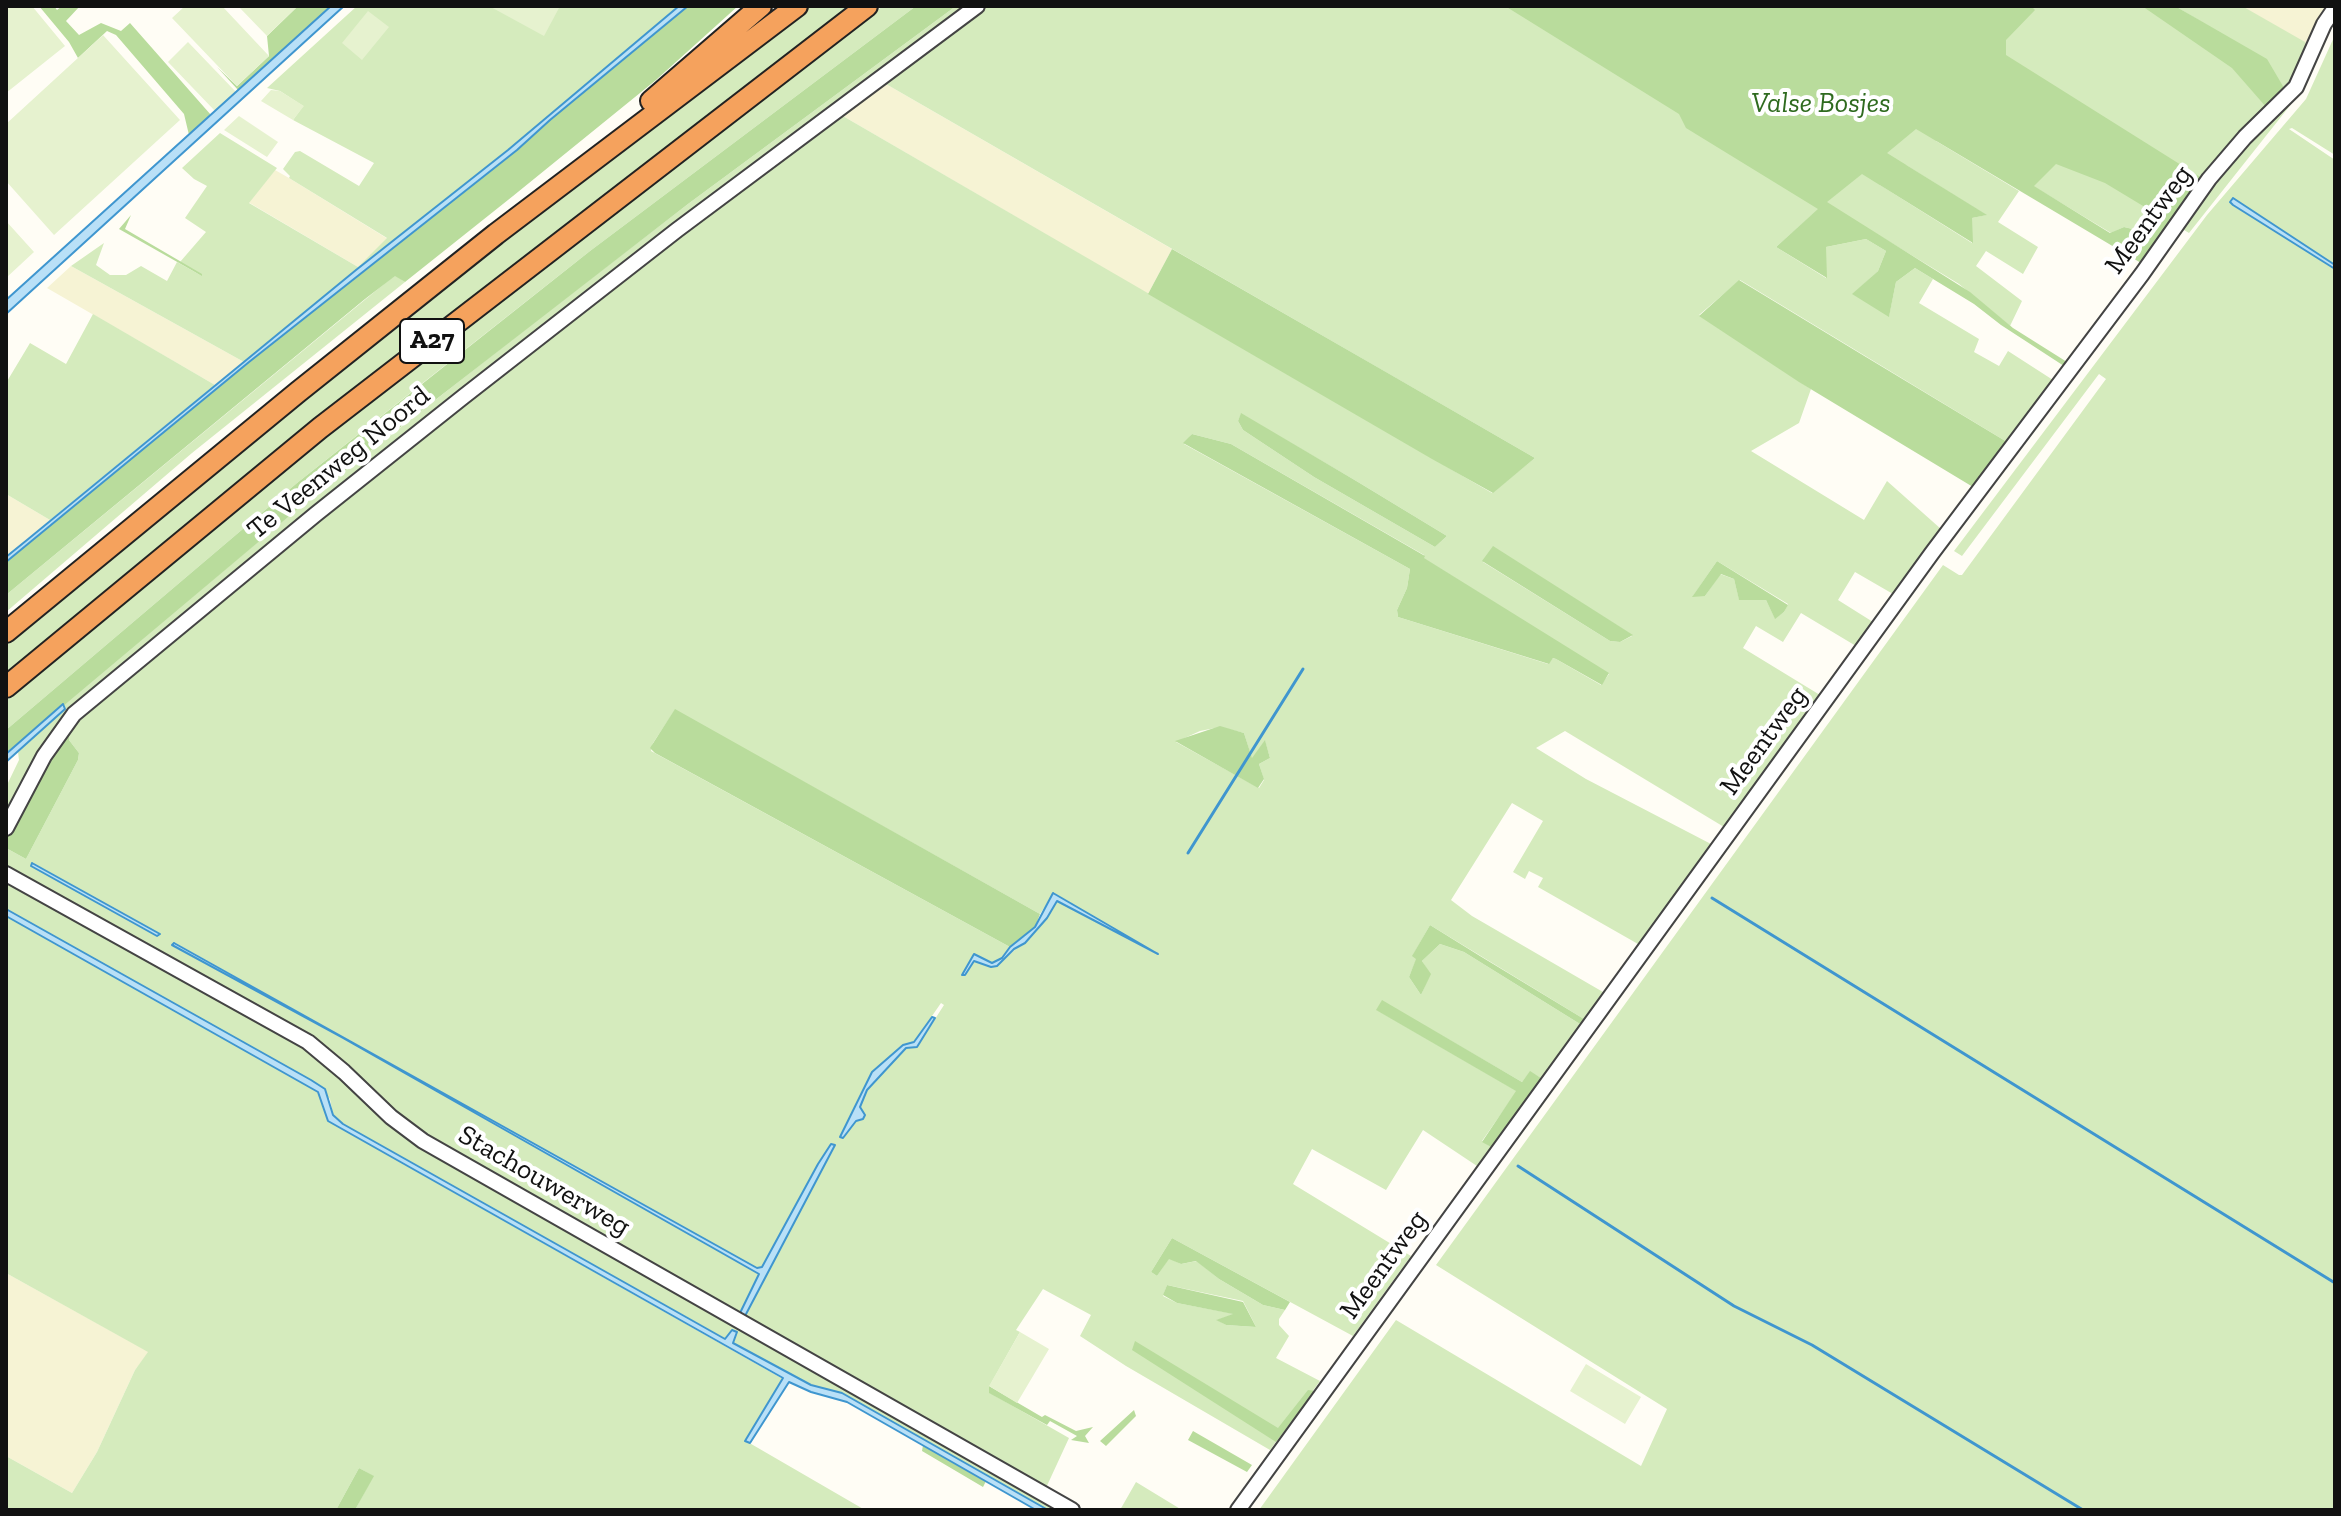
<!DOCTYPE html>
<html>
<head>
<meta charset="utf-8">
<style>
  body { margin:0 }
  #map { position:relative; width:2341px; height:1516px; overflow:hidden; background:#fffdf5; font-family:"Zilla Slab",serif }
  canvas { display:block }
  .frame { position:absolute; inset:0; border:8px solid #111; pointer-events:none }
</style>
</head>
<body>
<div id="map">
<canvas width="2341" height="1516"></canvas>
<div class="frame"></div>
</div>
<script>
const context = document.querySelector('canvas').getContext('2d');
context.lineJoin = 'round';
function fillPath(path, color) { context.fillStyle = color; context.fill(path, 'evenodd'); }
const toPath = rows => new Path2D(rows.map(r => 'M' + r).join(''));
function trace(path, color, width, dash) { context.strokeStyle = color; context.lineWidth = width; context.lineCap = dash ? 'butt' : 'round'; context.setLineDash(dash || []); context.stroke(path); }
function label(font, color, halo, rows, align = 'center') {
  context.font = font + ' "Zilla Slab",serif'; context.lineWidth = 8; context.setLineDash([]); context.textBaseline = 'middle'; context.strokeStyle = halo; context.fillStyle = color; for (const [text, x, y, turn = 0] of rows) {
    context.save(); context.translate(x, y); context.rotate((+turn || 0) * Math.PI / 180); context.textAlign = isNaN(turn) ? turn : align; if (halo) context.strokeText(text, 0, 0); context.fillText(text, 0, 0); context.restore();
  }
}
fillPath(toPath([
  [2230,6,2329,6,2307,49],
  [879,80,1172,249,1148,294,836,112],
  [275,170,289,178,388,239,358,267,248,202],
  [71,266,244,362,215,385,47,288],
  [6,494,50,520,6,557],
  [6,1273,149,1352,135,1370,97,1452,72,1493,6,1456]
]), '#f6f3d4');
fillPath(toPath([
  [357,6,679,6,508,150,244,362,71,266,104,243,96,265,110,275,126,275,141,266,167,281,177,262,202,276,180,262,206,232,185,218,207,186,194,179,182,168,220,133,277,168,249,203,358,267,387,238,289,178,290,176,283,169,295,152,300,151,359,186,374,163,293,120,303,106,280,91,267,88],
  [808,6,856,6,471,298,177,533,6,678,6,641,137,530,690,93],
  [883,6,916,6,590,251,424,382,297,483,6,730,6,701,128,597,365,403,698,144],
  [956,6,974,6,604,281,49,740,18,786,6,814,6,787,19,760,18,752,64,709,63,704,312,497,541,317,688,204],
  [980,6,2164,6,2235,42,2175,6,2242,6,2305,42,2308,50,2287,93,2292,103,2189,233,2159,215,2141,231,2124,227,2111,233,2033,186,2055,164,2020,168,2006,145,2012,128,1973,113,1936,141,2019,191,1998,222,2038,247,2023,274,1986,251,1976,266,2022,301,2010,326,1959,284,1842,213,1827,224,1812,215,1776,247,1826,278,1826,247,1866,239,1886,251,1878,271,1853,294,1889,316,1896,282,1915,268,1933,279,1919,303,1979,339,1974,352,1999,366,2008,351,2053,380,2007,442,1740,280,1699,315,1811,389,1799,423,1751,451,1864,520,1887,481,1941,529,1893,594,1855,572,1838,600,1873,622,1856,646,1801,613,1783,642,1756,626,1743,648,1820,695,1724,827,1565,731,1536,748,1586,779,1711,844,1638,944,1538,887,1543,878,1529,871,1525,879,1513,872,1543,821,1512,803,1451,900,1472,916,1603,992,1584,1019,1430,925,1413,955,1417,958,1409,977,1421,995,1430,974,1422,961,1440,944,1464,952,1580,1024,1541,1078,1530,1072,1522,1082,1382,1001,1377,1010,1517,1091,1482,1141,1491,1147,1477,1166,1423,1130,1386,1190,1312,1149,1293,1184,1411,1256,1353,1336,1172,1238,1151,1272,1157,1276,1169,1258,1181,1264,1197,1261,1219,1279,1263,1305,1285,1310,1279,1319,1279,1325,1289,1336,1276,1358,1320,1381,1270,1450,1126,1366,1080,1336,1091,1315,1043,1289,1016,1330,1020,1332,989,1387,990,1393,1069,1438,1045,1490,439,1145,407,1123,321,1047,292,1028,6,868,6,848,26,859,78,760,79,753,69,740,69,732,78,714,370,474,836,112,1492,493,1535,458,879,80],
  [1906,165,1986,215,1972,218,1972,243,1880,185],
  [1241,414,1358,482,1447,536,1435,547,1314,477,1243,430,1238,421],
  [1192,434,1231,444,1424,555,1423,558,1609,674,1601,685,1556,659,1553,658,1548,664,1398,617,1397,610,1407,588,1410,569,1184,444],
  [1493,547,1632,635,1632,636,1620,642,1610,641,1483,562],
  [1717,561,1788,604,1784,612,1775,618,1766,600,1739,599,1734,579,1720,574,1705,596,1693,596],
  [675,710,1040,914,1054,893,1153,952,1057,901,1039,928,997,966,991,967,974,961,965,975,963,975,974,955,992,963,1002,958,1010,947,651,751,653,743],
  [1220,727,1244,733,1252,759,1265,741,1270,758,1259,764,1264,780,1259,788,1176,742,1200,731],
  [33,863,159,934,160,935,157,936,31,866],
  [175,943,757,1268,762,1267,818,1164,831,1144,835,1146,744,1315,741,1313,760,1274,343,1038,173,945],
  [941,1003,944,1005,917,1047,906,1048,867,1090,860,1107,865,1116,863,1119,856,1121,843,1138,840,1137,872,1072,903,1045,914,1042],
  [1167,1285,1243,1301,1256,1327,1226,1325,1217,1320,1235,1314,1177,1303,1163,1296],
  [2335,35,2335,155,2292,128,2289,129,2335,160,2335,265,2233,199,2233,205,2335,269,2335,1510,1259,1510,1396,1320,1641,1466,1667,1409,1436,1265,1943,565,1959,575,1962,575,2106,379,2099,374,1962,556,1954,551,2207,215,2306,99],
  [395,275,405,282,192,453,6,612,6,595],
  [93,314,215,385,50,520,6,494,6,383,30,343,66,364],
  [6,878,300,1041,392,1122,1064,1510,1048,1510,842,1393,811,1386,788,1374,733,1343,736,1332,732,1330,726,1339,342,1124,333,1115,330,1099,311,1080,6,909],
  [6,916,318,1092,328,1121,783,1379,746,1441,865,1510,355,1510,373,1476,359,1468,336,1510,6,1510,6,1456,72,1493,97,1452,135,1370,148,1352,6,1273],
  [1136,1482,1182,1510,1120,1510]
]), '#d5ebbd');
fillPath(toPath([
  [39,6,54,6,57,10,62,6,80,6,66,21,79,35,101,23,121,31,130,23,211,115,189,135,184,114,116,35,107,31,78,58,69,42],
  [298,6,331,6,238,90,217,67,237,86,269,56,267,36],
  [688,6,738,6,656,80,513,196,405,282,395,276,365,299,6,595,6,562,249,362,517,150,550,120],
  [916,6,956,6,688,204,403,425,312,497,6,754,6,730,297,483,590,251],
  [1505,6,2031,6,2035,10,2006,40,2006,55,2205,180,2141,263,1916,129,1887,153,1987,215,1972,218,1973,243,1862,174,1827,202,1970,292,2013,328,2067,362,2064,366,2001,325,1974,304,1915,268,1896,282,1889,317,1852,294,1878,271,1886,251,1866,239,1826,247,1827,278,1776,247,1818,209,1686,128,1679,114],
  [2056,164,2105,183,2158,215,2141,231,2124,227,2110,233,2034,186],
  [2142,6,2175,6,2267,59,2287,93,2267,108,2232,68],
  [131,215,125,229,202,274,202,276,119,229],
  [1172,249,1386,372,1535,458,1493,493,1432,459,1148,294],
  [1739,280,1866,357,2007,442,1973,487,1799,382,1699,316],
  [1241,413,1358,482,1447,536,1435,547,1314,477,1243,430,1238,421],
  [1192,434,1231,444,1425,556,1424,558,1609,673,1602,685,1556,659,1553,658,1549,664,1398,617,1397,610,1407,588,1410,569,1183,443],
  [1493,546,1633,635,1620,642,1610,641,1482,561],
  [1717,561,1788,605,1784,612,1775,619,1766,600,1739,600,1734,579,1721,574,1705,596,1692,597],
  [675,709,1040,914,1035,927,1010,947,655,753,650,748],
  [1220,726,1244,733,1252,758,1265,740,1270,758,1259,764,1264,779,1258,788,1175,741],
  [69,732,69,740,79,753,78,760,26,859,6,848,6,834,40,770],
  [1430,925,1480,956,1584,1019,1580,1024,1464,952,1440,944,1422,961,1431,974,1421,995,1409,977,1416,959,1412,956],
  [1382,1000,1522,1082,1530,1071,1541,1078,1491,1147,1482,1142,1516,1091,1376,1010],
  [1172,1238,1290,1302,1285,1310,1263,1305,1219,1279,1196,1261,1181,1264,1169,1259,1157,1276,1151,1272],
  [1167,1285,1243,1302,1256,1327,1226,1325,1216,1320,1233,1314,1177,1303,1163,1295],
  [1135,1341,1278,1428,1308,1390,1315,1391,1276,1442,1132,1350],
  [989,1386,1042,1417,1045,1415,1076,1431,1093,1427,1085,1436,1089,1443,1071,1440,1077,1436,1050,1421,1047,1425,989,1393],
  [1134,1410,1136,1416,1106,1446,1100,1441],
  [1193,1431,1252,1465,1247,1472,1188,1440],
  [923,1445,986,1481,983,1487,922,1451],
  [359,1468,374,1476,355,1510,336,1510]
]), '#b9dc9c');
fillPath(toPath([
  [6,6,32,6,65,46,6,93],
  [185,6,222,6,269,56,237,86,172,18],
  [238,6,298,6,267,36],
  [489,6,555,6,559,8,544,36],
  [368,11,389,27,362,60,342,43],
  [103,35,180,120,54,235,6,181,6,124],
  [188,42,236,92,215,111,168,62],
  [271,90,280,91,304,106,293,120,261,101],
  [239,116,278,142,267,157,224,130],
  [6,221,34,252,6,278],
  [1020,1332,1049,1349,1017,1403,989,1386],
  [1586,1364,1641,1397,1625,1424,1570,1391]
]), '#e6f2cf');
const water = toPath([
  [331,6,344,6,6,314,6,300,331,6],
  [679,6,688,6,550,120,517,150,249,362,6,562,6,557,27,540,356,270,508,150,679,6],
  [2233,198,2335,265,2335,269,2233,205,2230,202,2233,198],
  [63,704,65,709,6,762,6,754,63,704],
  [32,863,160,934,157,936,31,866,32,863],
  [1053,893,1158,954,1057,901,1047,918,1025,943,1014,949,997,966,991,967,974,961,965,975,962,975,974,954,992,963,1002,958,1010,947,1035,927,1053,893],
  [6,909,311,1080,325,1089,333,1115,343,1124,725,1339,732,1330,737,1332,733,1343,811,1385,842,1393,1048,1510,1036,1510,847,1402,811,1392,789,1382,750,1443,745,1441,783,1378,328,1121,318,1092,6,916,6,909],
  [174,943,757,1268,762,1267,818,1164,831,1144,835,1145,745,1316,740,1313,759,1274,343,1038,172,945,174,943],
  [932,1017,935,1018,917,1047,906,1048,867,1090,860,1107,865,1115,863,1119,856,1121,843,1138,840,1137,872,1072,903,1045,914,1042,932,1017]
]);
fillPath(water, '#b9e0f7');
trace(water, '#3f96cf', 2);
trace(toPath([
  [1188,853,1303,669],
  [1712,898,2335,1283],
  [1518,1166,1734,1306,1812,1345,2083,1510]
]), '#3f96cf', 3);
const minor = toPath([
  [6,828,44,756,74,714,316,514,463,397,677,230,977,6],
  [6,874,308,1042,344,1072,391,1117,423,1141,1072,1510],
  [1238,1510,1932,553,2142,274,2209,179,2245,137,2296,87,2324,24,2335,8]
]);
const highway = toPath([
  [651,101,761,6],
  [6,632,298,392,496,234,797,6],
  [6,687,320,428,867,6]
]);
trace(minor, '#444', 18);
trace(highway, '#222', 24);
trace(minor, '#fff', 14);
trace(highway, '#f5a25d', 20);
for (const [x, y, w] of [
  [432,341,64]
]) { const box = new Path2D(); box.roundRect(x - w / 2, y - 22, w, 44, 6); context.fillStyle = '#fff'; context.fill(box); trace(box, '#111', 2); }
label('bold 26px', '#111', null, [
  ["A27",432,341]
]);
label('italic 28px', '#2f6b1f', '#fff', [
  ["Valse Bosjes",1821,104]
]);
label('28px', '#111', '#fff', [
  ["Meentweg",2149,220,-54],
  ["Te Veenweg Noord",339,463,-39],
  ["Meentweg",1764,741,-54],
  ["Stachouwerweg",544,1181,30],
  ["Meentweg",1384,1265,-54]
]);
</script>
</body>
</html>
